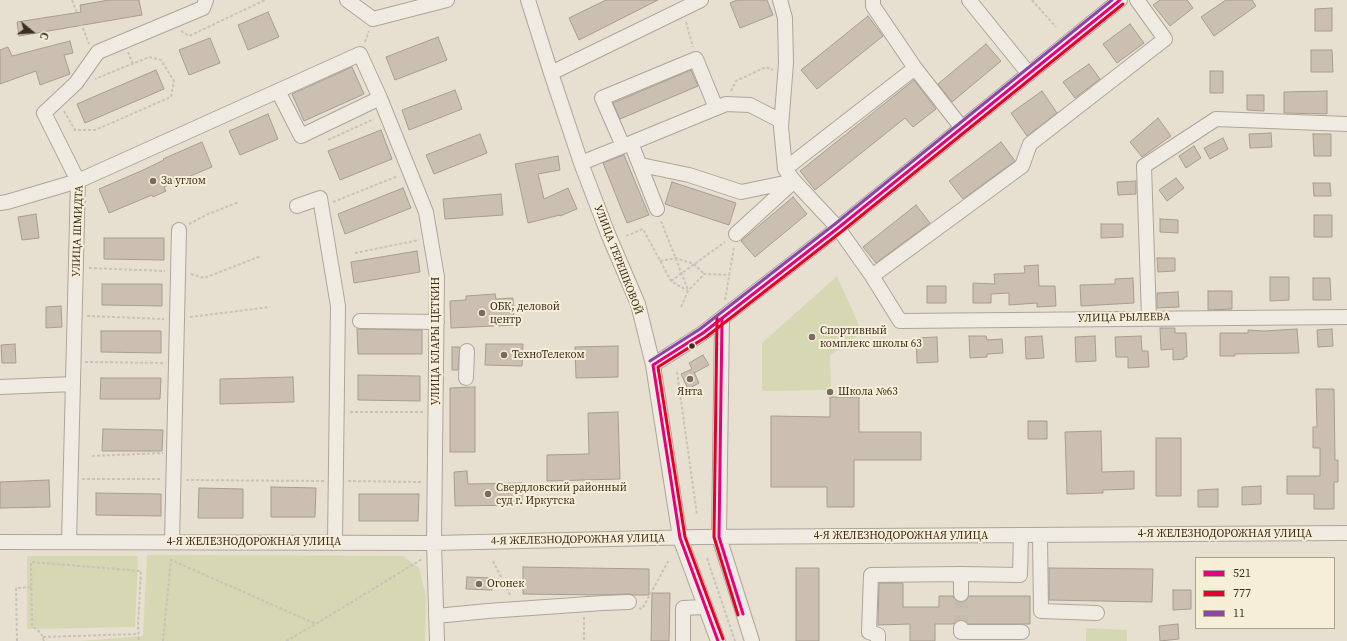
<!DOCTYPE html>
<html>
<head>
<meta charset="utf-8">
<style>
  body { margin:0 }
  #map { position:relative; width:1347px; height:641px; overflow:hidden; background:#e7e0d1; font-family:"Source Serif 4",serif }
  canvas { display:block }
  .legend { position:absolute; left:1195px; top:557px; width:140px; height:72px; box-sizing:border-box; background:#f7eed8; border:1px solid #ada18e; margin:0; padding:5px 7px; list-style:none; font-size:12px; color:#3d2e20 }
  .legend li { display:flex; align-items:center; gap:8px; height:20px }
  .legend b { width:20px; border:1px solid #ada18e }
  .north { position:absolute; left:12px; top:12px; width:40px; height:40px; -webkit-text-stroke:3px #f7eed8; paint-order:stroke; rotate:108deg; font-size:11px; font-weight:700; line-height:16px; text-align:center; color:#3d2e20 }
  .north::after { content:''; display:block; margin:auto; width:14px; height:18px; background:#3d2e20; clip-path:polygon(50% 0,100% 100%,50% 72%,0 100%) }
</style>
</head>
<body>
<div id="map">
<canvas width="1347" height="641"></canvas>
<ul class="legend">
<li><b style="height:5px;background:#e5007d"></b>521</li>
<li><b style="height:5px;background:#e4002b"></b>777</li>
<li><b style="height:5px;background:#8e44ad"></b>11</li>
</ul>
<div class="north">С</div>
</div>
<script>
const context = document.querySelector('canvas').getContext('2d');
context.lineJoin = 'round';
function fillPath(path, color) { context.fillStyle = color; context.fill(path, 'evenodd'); }
const toPath = rows => new Path2D(rows.map(r => 'M' + r).join(''));
function trace(path, color, width, dash) { context.strokeStyle = color; context.lineWidth = width; context.lineCap = dash ? 'butt' : 'round'; context.setLineDash(dash || []); context.stroke(path); }
function label(font, color, halo, rows, align = 'center') {
  context.font = font + ' "Source Serif 4",serif'; context.lineWidth = 4; context.setLineDash([]); context.textBaseline = 'middle'; context.strokeStyle = halo; context.fillStyle = color; for (const [text, x, y, turn = 0] of rows) {
    context.save(); context.translate(x, y); context.rotate((+turn || 0) * Math.PI / 180); context.textAlign = isNaN(turn) ? turn : align; if (halo) context.strokeText(text, 0, 0); context.fillText(text, 0, 0); context.restore();
  }
}
fillPath(toPath([
  [837,276,862,332,830,356,831,390,762,391,762,343],
  [147,555,403,556,419,568,426,596,425,641,79,641,143,636],
  [27,556,138,556,135,627,27,629],
  [1086,628,1127,630,1127,641,1086,641]
]), '#d6d7b3');
const building = toPath([
  [109,0,139,0,142,15,19,36,17,22,81,12,80,5,109,0],
  [606,0,658,0,579,40,569,18,606,0],
  [737,0,767,0,773,15,740,28,730,3,737,0],
  [1160,0,1187,0,1193,8,1170,26,1153,5,1160,0],
  [1226,0,1252,0,1256,6,1214,36,1201,17,1226,0],
  [1332,8,1332,31,1315,31,1315,9,1332,8],
  [268,12,279,37,248,50,238,25,268,12],
  [868,16,883,36,817,89,801,70,868,16],
  [1130,24,1144,43,1117,63,1103,44,1130,24],
  [438,37,447,60,395,80,386,57,438,37],
  [210,38,220,63,189,75,179,50,210,38],
  [70,41,73,53,64,55,70,74,40,85,36,71,0,84,0,50,8,47,12,56,70,41],
  [986,44,1001,61,952,102,938,84,986,44],
  [1311,50,1332,50,1333,72,1311,72,1311,50],
  [1089,64,1100,79,1075,98,1063,82,1089,64],
  [352,67,364,94,304,121,292,94,352,67],
  [156,70,164,89,85,123,77,104,156,70],
  [691,70,698,86,620,119,613,103,691,70],
  [1210,71,1223,71,1223,93,1210,93,1210,71],
  [914,80,936,109,913,127,905,118,815,190,800,171,914,80],
  [455,90,462,109,409,130,402,110,455,90],
  [1042,91,1057,113,1027,136,1011,113,1042,91],
  [1327,91,1327,114,1284,113,1284,92,1327,91],
  [1247,95,1264,95,1264,111,1247,110,1247,95],
  [268,114,278,139,240,155,229,131,268,114],
  [1158,118,1171,136,1142,157,1130,142,1158,118],
  [381,130,392,159,340,180,328,151,381,130],
  [1271,133,1272,147,1250,148,1249,134,1271,133],
  [480,134,487,153,434,174,426,155,480,134],
  [1313,134,1331,134,1331,156,1314,156,1313,134],
  [1223,138,1228,149,1210,159,1204,148,1223,138],
  [202,142,212,167,164,187,166,191,153,197,152,195,109,213,99,189,141,171,164,160,163,159,202,142],
  [1001,142,1015,161,963,199,949,181,1001,142],
  [1194,146,1201,158,1186,168,1179,156,1194,146],
  [624,155,649,215,627,223,603,163,624,155],
  [558,156,560,170,538,174,544,199,568,188,577,209,560,216,560,215,528,223,515,164,558,156],
  [1176,178,1184,188,1167,201,1159,190,1176,178],
  [1136,181,1136,194,1118,195,1117,182,1136,181],
  [672,182,736,203,729,225,665,204,672,182],
  [1313,183,1330,183,1331,196,1314,196,1313,183],
  [403,188,411,208,345,234,338,214,403,188],
  [501,194,503,215,445,219,443,199,501,194],
  [793,197,807,214,755,257,741,241,793,197],
  [916,205,930,223,876,263,863,247,916,205],
  [36,214,39,238,22,240,18,217,36,214],
  [1314,215,1332,215,1332,237,1314,237,1314,215],
  [1160,219,1178,220,1178,233,1160,232,1160,219],
  [1101,224,1123,224,1123,237,1101,238,1101,224],
  [104,238,164,238,164,260,104,259,104,238],
  [417,251,420,272,354,283,351,262,417,251],
  [1157,258,1175,258,1175,271,1158,272,1157,258],
  [1038,265,1039,286,1055,286,1056,306,1037,307,1037,303,1009,305,1009,293,991,294,991,303,973,303,973,283,995,284,994,274,1025,273,1024,266,1038,265],
  [1270,277,1289,277,1289,300,1270,301,1270,277],
  [1133,278,1134,303,1081,306,1080,285,1115,284,1115,279,1133,278],
  [1313,278,1330,278,1331,300,1313,300,1313,278],
  [102,284,162,284,162,306,102,305,102,284],
  [927,286,946,286,946,303,927,303,927,286],
  [1208,291,1232,291,1232,309,1208,310,1208,291],
  [1178,292,1179,307,1157,308,1157,293,1178,292],
  [495,294,496,299,513,298,514,325,451,328,450,301,466,300,466,296,495,294],
  [61,306,62,327,46,328,46,307,61,306],
  [1160,328,1175,328,1175,333,1186,333,1187,357,1184,357,1184,359,1173,360,1173,349,1161,350,1160,328],
  [357,329,422,330,422,354,358,354,357,329],
  [1297,329,1299,353,1235,354,1235,356,1220,356,1220,333,1248,333,1248,330,1264,331,1297,329],
  [1332,329,1333,346,1318,347,1317,330,1332,329],
  [101,331,161,331,161,353,101,352,101,331],
  [969,336,986,336,987,340,1002,339,1003,353,987,354,987,357,970,358,969,336],
  [1042,336,1044,358,1026,359,1025,337,1042,336],
  [1095,336,1096,361,1076,362,1075,337,1095,336],
  [1141,336,1142,351,1148,351,1149,367,1128,368,1128,357,1116,357,1115,337,1141,336],
  [937,337,938,362,917,363,916,338,937,337],
  [15,344,16,363,2,363,1,345,15,344],
  [486,344,523,344,522,366,485,365,486,344],
  [618,346,618,377,576,378,575,347,618,346],
  [452,347,460,347,458,370,452,370,452,347],
  [703,355,709,365,694,373,694,372,699,383,688,389,681,374,692,369,689,363,703,355],
  [358,375,420,376,420,401,358,400,358,375],
  [293,377,294,402,220,404,220,379,293,377],
  [101,378,161,378,160,399,100,399,101,378],
  [475,387,475,452,450,452,450,388,475,387],
  [1316,389,1334,389,1335,460,1338,460,1338,482,1334,482,1334,509,1314,509,1314,494,1287,494,1287,476,1320,476,1320,448,1313,448,1313,427,1317,427,1316,389],
  [830,397,859,397,859,432,921,432,921,460,854,460,854,507,827,507,827,487,771,487,771,416,830,417,830,397],
  [618,412,620,479,547,481,547,455,589,454,588,413,618,412],
  [1028,421,1047,421,1047,439,1028,439,1028,421],
  [103,429,163,430,162,451,102,451,103,429],
  [1101,431,1102,472,1134,471,1134,489,1103,490,1103,493,1067,494,1065,432,1101,431],
  [1156,438,1181,438,1181,496,1156,496,1156,438],
  [467,471,468,484,522,483,522,505,455,506,454,472,467,471],
  [49,480,50,507,0,508,0,482,49,480],
  [1261,486,1261,504,1242,505,1242,487,1261,486],
  [271,487,316,488,315,517,271,517,271,487],
  [199,488,243,489,243,518,198,518,199,488],
  [1218,489,1218,507,1198,507,1198,490,1218,489],
  [96,493,161,494,161,516,96,515,96,493],
  [359,494,419,494,418,521,359,521,359,494],
  [523,567,649,569,649,595,634,595,629,594,600,595,523,594,523,567],
  [796,568,819,568,819,641,796,641,796,568],
  [1049,568,1153,569,1152,602,1049,600,1049,568],
  [467,577,492,578,492,590,466,589,467,577],
  [879,583,903,583,903,607,939,607,939,596,953,596,956,601,961,602,966,601,969,596,1030,596,1030,624,968,624,965,620,961,620,956,621,953,624,935,624,935,641,910,641,910,624,878,625,879,583],
  [1173,590,1191,590,1191,609,1173,610,1173,590],
  [652,593,670,593,669,641,651,641,652,593],
  [1178,624,1179,639,1160,641,1159,626,1178,624]
]);
fillPath(building, '#cbbfb2');
trace(building, '#a89c90', 1);
trace(toPath([
  [961,594,961,628]
]), '#c5bcae', 14, [14, 7]);
const minor = toPath([
  [347,0,373,19,447,0],
  [528,0,551,73,581,163,608,234,638,304,653,365,680,538,718,641],
  [780,0,785,18,786,63,781,127,785,169],
  [873,0,873,6,915,68],
  [969,0,1029,74],
  [551,73,701,0],
  [278,91,301,136,380,98],
  [631,143,726,104,750,105,781,121],
  [623,146,602,98,696,59,716,108],
  [581,163,631,143,657,209],
  [641,165,689,175,741,192,794,181,785,169,915,68,962,128],
  [0,203,7,202,78,181,360,54,380,98,426,212,437,277,434,543,437,641],
  [297,206,320,198,338,306,335,542],
  [736,234,794,181,838,228,872,276,900,321,1347,317],
  [872,276,1022,166,1030,144,1165,39,1137,0],
  [722,318,719,537,752,641],
  [1149,318,1144,166,1216,119,1347,124],
  [360,321,437,322],
  [653,365,703,333,722,318,838,228,1120,0],
  [466,378,467,351],
  [0,387,73,384],
  [1040,535,1041,611,1097,613],
  [0,542,434,543,700,537,1347,533],
  [69,542,78,181,44,113,76,83,98,52,203,8,206,0],
  [172,542,179,230],
  [961,574,961,594],
  [436,616,488,611,603,603,629,602],
  [961,628,961,632,1022,632],
  [683,641,683,608,705,607],
  [878,641,878,635,869,632,871,575,961,574,1020,575,1021,535]
]);
trace(minor, '#ada599', 16);
trace(toPath([
  [72,0,89,44],
  [1032,0,1056,27],
  [686,22,693,47],
  [181,31,189,36,265,0],
  [365,42,369,31],
  [128,52,133,64],
  [731,91,736,81,766,67,773,70],
  [64,111,75,130,95,130,171,97,174,81,161,60,149,57,95,79],
  [328,140,374,119],
  [333,202,398,176],
  [661,221,688,290],
  [189,224,208,214,239,202],
  [626,236,643,229,671,281,688,291],
  [355,253,419,240],
  [660,261,676,258,694,264,704,274],
  [89,268,165,271],
  [191,274,204,278,261,256],
  [671,281,725,242],
  [725,300,734,247],
  [681,307,688,291,704,274,729,275],
  [87,316,164,319],
  [190,317,270,307],
  [85,362,165,363],
  [677,372,697,515],
  [350,412,423,412],
  [92,456,163,453],
  [82,479,162,479],
  [186,480,324,481],
  [348,481,422,482],
  [707,558,735,641],
  [493,561,511,597],
  [639,608,642,609,669,560],
  [584,617,584,641],
  [43,637,138,634],
  [17,641,16,588,32,587],
  [44,641,41,633,32,626,31,562,141,571,138,626,139,641],
  [163,641,171,560,316,624],
  [286,641,316,624,422,559]
]), '#c8c2b9', 2, [3, 2]);
trace(minor, '#efebe3', 14);
trace(toPath([
  [722,318,719,537,743,614],
  [718,641,680,538,653,365,703,333,838,228,1120,0]
]), '#e5007d', 3);
trace(toPath([
  [717,318,714,537,738,615],
  [723,639,685,537,658,367,706,337,841,232,1123,4]
]), '#e4002b', 3);
trace(toPath([
  [650,361,700,329,835,224,1112,0]
]), '#8e44ad', 3);
for (const [x, y, r, color] of [
  [153,181,4,"#786c5e"],
  [482,313,4,"#786c5e"],
  [812,337,4,"#786c5e"],
  [692,346,3.5,"#3d2e20"],
  [504,355,4,"#786c5e"],
  [690,379,4,"#786c5e"],
  [830,392,4,"#786c5e"],
  [488,494,4,"#786c5e"],
  [479,584,4,"#786c5e"]
]) { const dot = new Path2D(); dot.arc(x, y, r, 0, 2 * Math.PI); context.fillStyle = color; context.fill(dot); trace(dot, '#f7eed8', 1.5); }
label('11px', '#3d2e20', '#f7eed8', [
  ["За углом",161,181],
  ["ОБК, деловой",490,307],
  ["центр",490,320],
  ["Спортивный",820,331],
  ["комплекс школы 63",820,344],
  ["ТехноТелеком",512,355],
  ["Янта",690,392,"center"],
  ["Школа №63",838,392],
  ["Свердловский районный",496,488],
  ["суд г. Иркутска",496,501],
  ["Огонек",487,584]
], 'left');
label('11px', '#3d2e20', '#f7eed8', [
  ["УЛИЦА ШМИДТА",78,231,-88],
  ["УЛИЦА ТЕРЕШКОВОЙ",618,260,69],
  ["УЛИЦА РЫЛЕЕВА",1124,318,-1],
  ["УЛИЦА КЛАРЫ ЦЕТКИН",436,341,-90],
  ["4-Я ЖЕЛЕЗНОДОРОЖНАЯ УЛИЦА",1225,534],
  ["4-Я ЖЕЛЕЗНОДОРОЖНАЯ УЛИЦА",901,536],
  ["4-Я ЖЕЛЕЗНОДОРОЖНАЯ УЛИЦА",578,540,-1],
  ["4-Я ЖЕЛЕЗНОДОРОЖНАЯ УЛИЦА",254,542]
]);
</script>
</body>
</html>
